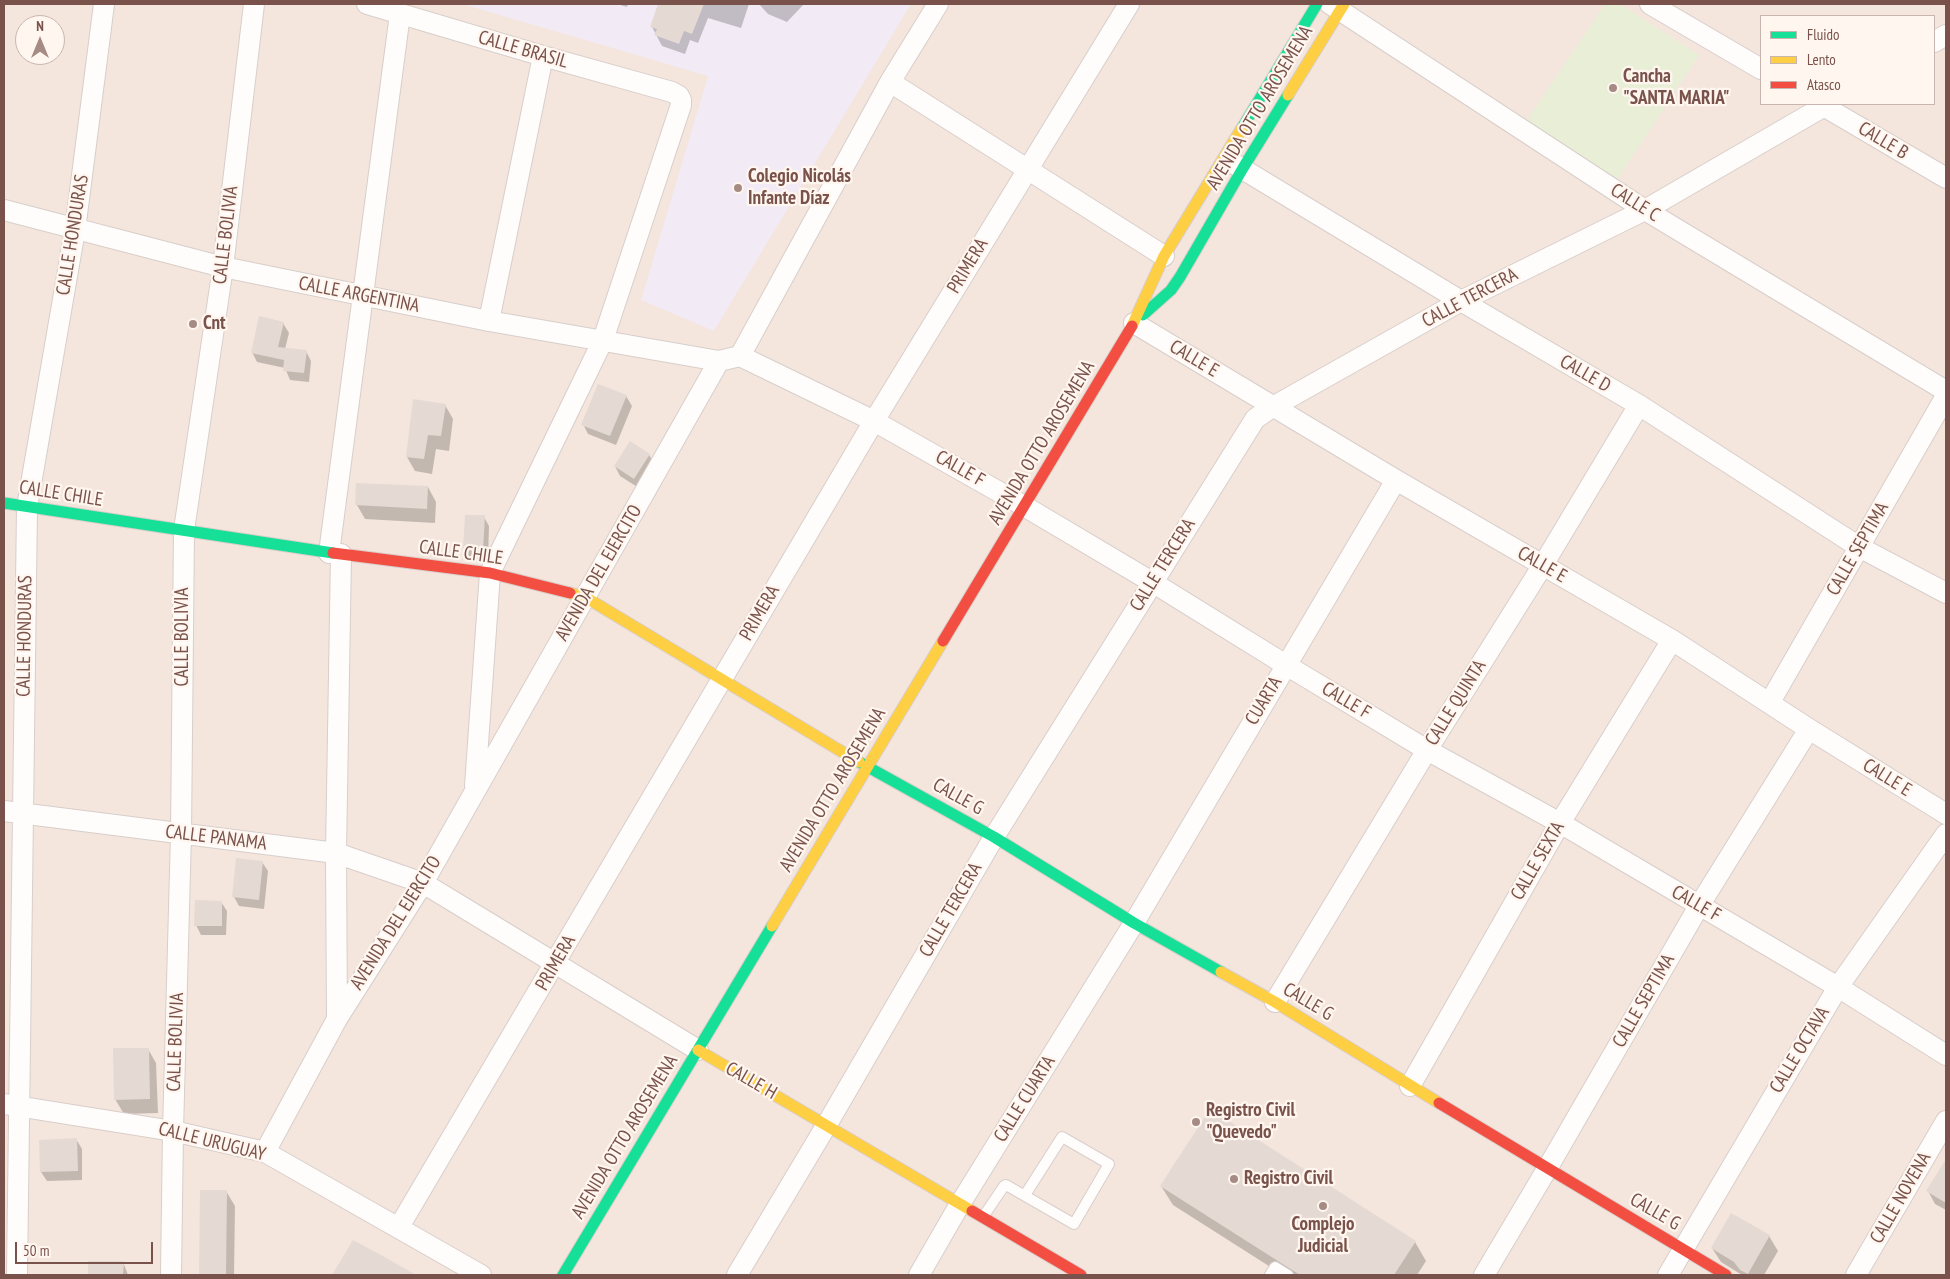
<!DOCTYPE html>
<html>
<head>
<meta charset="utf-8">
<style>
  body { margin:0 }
  #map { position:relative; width:1950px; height:1279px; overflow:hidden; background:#f8f2ed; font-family:"PT Sans Narrow",sans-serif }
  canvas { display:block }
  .frame { position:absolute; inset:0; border:5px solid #79534b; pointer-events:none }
  .legend { position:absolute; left:1760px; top:15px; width:175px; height:90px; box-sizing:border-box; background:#fff6ef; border:1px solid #c9b5ad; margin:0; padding:6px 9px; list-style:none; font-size:15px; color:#79534b }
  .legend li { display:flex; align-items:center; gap:10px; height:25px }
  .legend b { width:25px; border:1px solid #c9b5ad }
  .north { position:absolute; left:15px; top:15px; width:50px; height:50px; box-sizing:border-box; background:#fff6ef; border:1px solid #c9b5ad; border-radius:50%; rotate:0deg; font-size:14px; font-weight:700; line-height:20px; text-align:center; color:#79534b }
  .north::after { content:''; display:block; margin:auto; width:18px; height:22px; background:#a58b84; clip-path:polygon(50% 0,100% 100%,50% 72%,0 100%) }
  .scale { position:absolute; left:15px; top:1242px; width:138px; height:22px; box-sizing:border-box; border:2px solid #79534b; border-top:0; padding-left:6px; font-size:15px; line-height:18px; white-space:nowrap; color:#79534b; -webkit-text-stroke:4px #fff6ef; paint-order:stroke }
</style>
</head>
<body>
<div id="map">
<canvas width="1950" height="1279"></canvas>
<div class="frame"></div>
<ul class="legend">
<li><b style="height:6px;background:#16e098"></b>Fluido</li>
<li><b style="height:6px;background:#ffcf43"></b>Lento</li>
<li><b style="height:6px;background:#f24e42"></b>Atasco</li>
</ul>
<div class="north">N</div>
<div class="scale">50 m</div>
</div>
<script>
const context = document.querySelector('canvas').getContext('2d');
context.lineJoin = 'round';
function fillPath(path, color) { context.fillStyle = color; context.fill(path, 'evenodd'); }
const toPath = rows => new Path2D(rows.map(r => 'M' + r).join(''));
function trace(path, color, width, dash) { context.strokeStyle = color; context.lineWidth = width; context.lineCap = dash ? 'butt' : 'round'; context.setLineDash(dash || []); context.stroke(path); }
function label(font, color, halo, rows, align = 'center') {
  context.font = font + ' "PT Sans Narrow",sans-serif'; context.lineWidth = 4.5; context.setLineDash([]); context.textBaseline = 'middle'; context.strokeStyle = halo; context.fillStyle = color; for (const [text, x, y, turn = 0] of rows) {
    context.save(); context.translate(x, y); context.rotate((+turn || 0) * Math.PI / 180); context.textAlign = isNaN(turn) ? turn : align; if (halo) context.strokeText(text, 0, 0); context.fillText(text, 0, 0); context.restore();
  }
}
fillPath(toPath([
  [4,4,1946,4,1946,1275,4,1275],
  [1761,16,1934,16,1934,104,1761,104],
  [25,25,55,25,55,55,25,55]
]), '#f4e6dd');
fillPath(toPath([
  [462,4,911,4,714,331,641,300,708,76]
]), '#f2eaf4');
fillPath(toPath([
  [1605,4,1620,4,1699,55,1616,181,1526,122]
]), '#e9efd7');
fillPath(toPath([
  [617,4,628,4,627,7],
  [669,4,749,4,741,28,708,18,698,43,690,40,685,54,662,46,652,27,664,18],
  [759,4,804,4,787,22,768,14],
  [283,323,289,333,285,349,306,351,311,361,309,382,290,380,285,368,257,362,252,352],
  [598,386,626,396,632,406,616,445,588,434,583,424],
  [445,405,453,419,449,451,436,449,432,474,415,471,407,457],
  [649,455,655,464,639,488,620,476,615,466],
  [428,487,436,502,435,523,365,519,357,505],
  [484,517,489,526,488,560,470,559,465,550],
  [262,862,268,871,264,909,239,906,234,897],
  [221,902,227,911,226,935,201,935,196,925],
  [148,1049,156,1063,158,1113,124,1114,115,1099],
  [76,1139,82,1149,82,1180,47,1181,41,1172],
  [1946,1162,1946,1210,1935,1204,1928,1191],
  [1161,1186,1415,1242,1426,1261,1417,1275,1283,1275,1173,1205],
  [201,1191,226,1191,235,1206,234,1275,200,1275],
  [1731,1215,1769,1236,1778,1251,1764,1275,1742,1275,1721,1262,1712,1248],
  [353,1242,412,1275,334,1275],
  [90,1262,123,1262,128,1275,89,1275]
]), '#0003');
fillPath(toPath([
  [658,4,704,4,692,34,684,31,679,44,654,35,657,29,650,27],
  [259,316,284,322,278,347,307,350,304,373,283,371,284,360,251,353],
  [598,384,627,395,610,436,581,425],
  [413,399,446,404,441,436,428,435,424,459,406,457],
  [630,441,650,454,634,479,614,466],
  [356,483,428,486,427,509,355,505],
  [465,515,485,515,483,551,463,550],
  [236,858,263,861,259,900,232,897],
  [195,900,222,901,222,926,194,926],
  [113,1048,149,1048,150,1099,114,1100],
  [1210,1109,1416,1241,1394,1275,1300,1275,1160,1186],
  [77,1138,78,1171,40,1172,39,1140],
  [1946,1159,1946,1203,1926,1191],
  [200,1190,227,1190,226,1275,199,1275],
  [1731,1213,1770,1235,1748,1274,1740,1270,1734,1262,1711,1248],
  [353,1240,381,1255,416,1275,332,1275],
  [88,1261,124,1261,123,1275,88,1275]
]), '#e5d9d4');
const lane = toPath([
  [983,1217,1004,1186,1006,1185,1074,1224,1109,1164,1062,1137,1025,1195],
  [1270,1275,1275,1267,1288,1275]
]);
const street = toPath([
  [367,4,543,56,672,92,679,96,681,100,681,105,603,340,490,573,475,786],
  [1330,4,1645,210,1946,391],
  [1650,4,1761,69],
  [1934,42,1946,35],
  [890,82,1164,256],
  [1820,104,1946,178],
  [1231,162,1461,301,1639,405,1859,547,1946,593],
  [4,210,223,267,489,321,719,361],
  [489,321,543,56],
  [1134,323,1396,480,1672,640,1809,729,1946,814],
  [740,356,874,421,1024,506,1152,582,1286,665,1427,750,1560,823,1838,987,1946,1055],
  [329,553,400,14],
  [1770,702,1946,396],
  [4,811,336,853,423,883,698,1050],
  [1275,1002,1427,750,1543,565,1639,405],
  [337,1019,336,853,341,554],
  [1410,1086,1560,823,1672,640],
  [4,1104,173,1131,265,1152,481,1275],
  [265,1152,337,1019,423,883,719,361,740,356,890,82,938,4],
  [399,1227,874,421,1129,4],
  [17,1275,27,507,75,230,104,4],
  [171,1275,173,1131,181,834,184,530,223,267,254,4],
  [737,1275,826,1126,994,837,1255,419,1269,409,1461,301,1645,210,1828,104],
  [919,1275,960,1204,1134,923,1396,480],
  [1484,1275,1547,1169,1699,906,1809,729],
  [1668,1275,1838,987,1946,834],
  [1856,1275,1946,1121]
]);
const fast = toPath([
  [1242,128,1317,4],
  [1143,315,1171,290,1180,277,1243,168,1288,95],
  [4,503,333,553],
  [859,762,994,837,1134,923,1221,972],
  [563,1275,772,926]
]);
const slow = toPath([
  [1288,95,1344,4],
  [1132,326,1164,256,1242,128],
  [570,593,585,597,859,762],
  [772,926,943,641],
  [1221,972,1275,1002,1439,1103],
  [698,1050,972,1211]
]);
const jam = toPath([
  [333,553,490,573,570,593],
  [943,641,1132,326],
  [1439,1103,1726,1275],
  [972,1211,1081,1275]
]);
trace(lane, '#d8ceca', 12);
trace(street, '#d8ceca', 22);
trace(fast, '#d9ceca', 13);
trace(slow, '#d9ceca', 13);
trace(jam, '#d9ceca', 13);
trace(lane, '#fefdfc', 10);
trace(street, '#fefdfc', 20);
trace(fast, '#16e098', 11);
trace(slow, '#ffcf43', 11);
trace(jam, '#f24e42', 11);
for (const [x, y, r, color] of [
  [1613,88,5,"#a58b84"],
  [738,188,5,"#a58b84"],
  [193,324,5,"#a58b84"],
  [1196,1122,5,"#a58b84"],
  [1234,1179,5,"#a58b84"],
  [1323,1206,5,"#a58b84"]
]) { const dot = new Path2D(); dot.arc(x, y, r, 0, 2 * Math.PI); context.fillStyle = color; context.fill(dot); trace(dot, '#fff6ef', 2); }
label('19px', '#79534b', '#fff6ef', [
  ["CALLE BRASIL",523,50,16],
  ["AVENIDA OTTO AROSEMENA",1260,108,-59],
  ["CALLE B",1883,141,31],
  ["CALLE C",1635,203,32],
  ["CALLE HONDURAS",73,235,-81],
  ["CALLE BOLIVIA",226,235,-83],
  ["PRIMERA",968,266,-59],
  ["CALLE ARGENTINA",359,295,11],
  ["CALLE TERCERA",1470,298,-28],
  ["CALLE E",1194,359,31],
  ["CALLE D",1585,374,30],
  ["AVENIDA OTTO AROSEMENA",1042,443,-59],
  ["CALLE F",960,469,30],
  ["CALLE CHILE",61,494,9],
  ["CALLE SEPTIMA",1858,549,-60],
  ["CALLE CHILE",461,553,8],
  ["CALLE TERCERA",1163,565,-58],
  ["CALLE E",1542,565,30],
  ["AVENIDA DEL EJERCITO",599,573,-60],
  ["PRIMERA",760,613,-60],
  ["CALLE HONDURAS",25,636,-89],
  ["CALLE BOLIVIA",183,637,-90],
  ["CUARTA",1264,701,-59],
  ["CALLE F",1346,701,31],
  ["CALLE QUINTA",1456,703,-58],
  ["CALLE E",1887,778,32],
  ["AVENIDA OTTO AROSEMENA",833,790,-59],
  ["CALLE G",958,797,29],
  ["CALLE PANAMA",216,838,7],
  ["CALLE SEXTA",1538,861,-60],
  ["CALLE F",1696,904,30],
  ["CALLE TERCERA",951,910,-60],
  ["AVENIDA DEL EJERCITO",396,923,-58],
  ["PRIMERA",556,963,-60],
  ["CALLE SEPTIMA",1644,1001,-60],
  ["CALLE G",1308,1002,31],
  ["CALLE BOLIVIA",176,1042,-88],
  ["CALLE OCTAVA",1800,1050,-59],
  ["CALLE H",751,1081,30],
  ["CALLE CUARTA",1025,1099,-58],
  ["AVENIDA OTTO AROSEMENA",625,1137,-59],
  ["CALLE URUGUAY",212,1142,14],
  ["CALLE NOVENA",1901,1198,-60],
  ["CALLE G",1655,1212,30]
]);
label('bold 19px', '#79534b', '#fff6ef', [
  ["Cancha",1623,77],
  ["\"SANTA MARIA\"",1623,99],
  ["Colegio Nicolás",748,177],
  ["Infante Díaz",748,199],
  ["Cnt",203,324],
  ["Registro Civil",1206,1111],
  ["\"Quevedo\"",1206,1133],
  ["Registro Civil",1244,1179],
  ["Complejo",1323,1225,"center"],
  ["Judicial",1323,1247,"center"]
], 'left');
</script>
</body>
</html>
